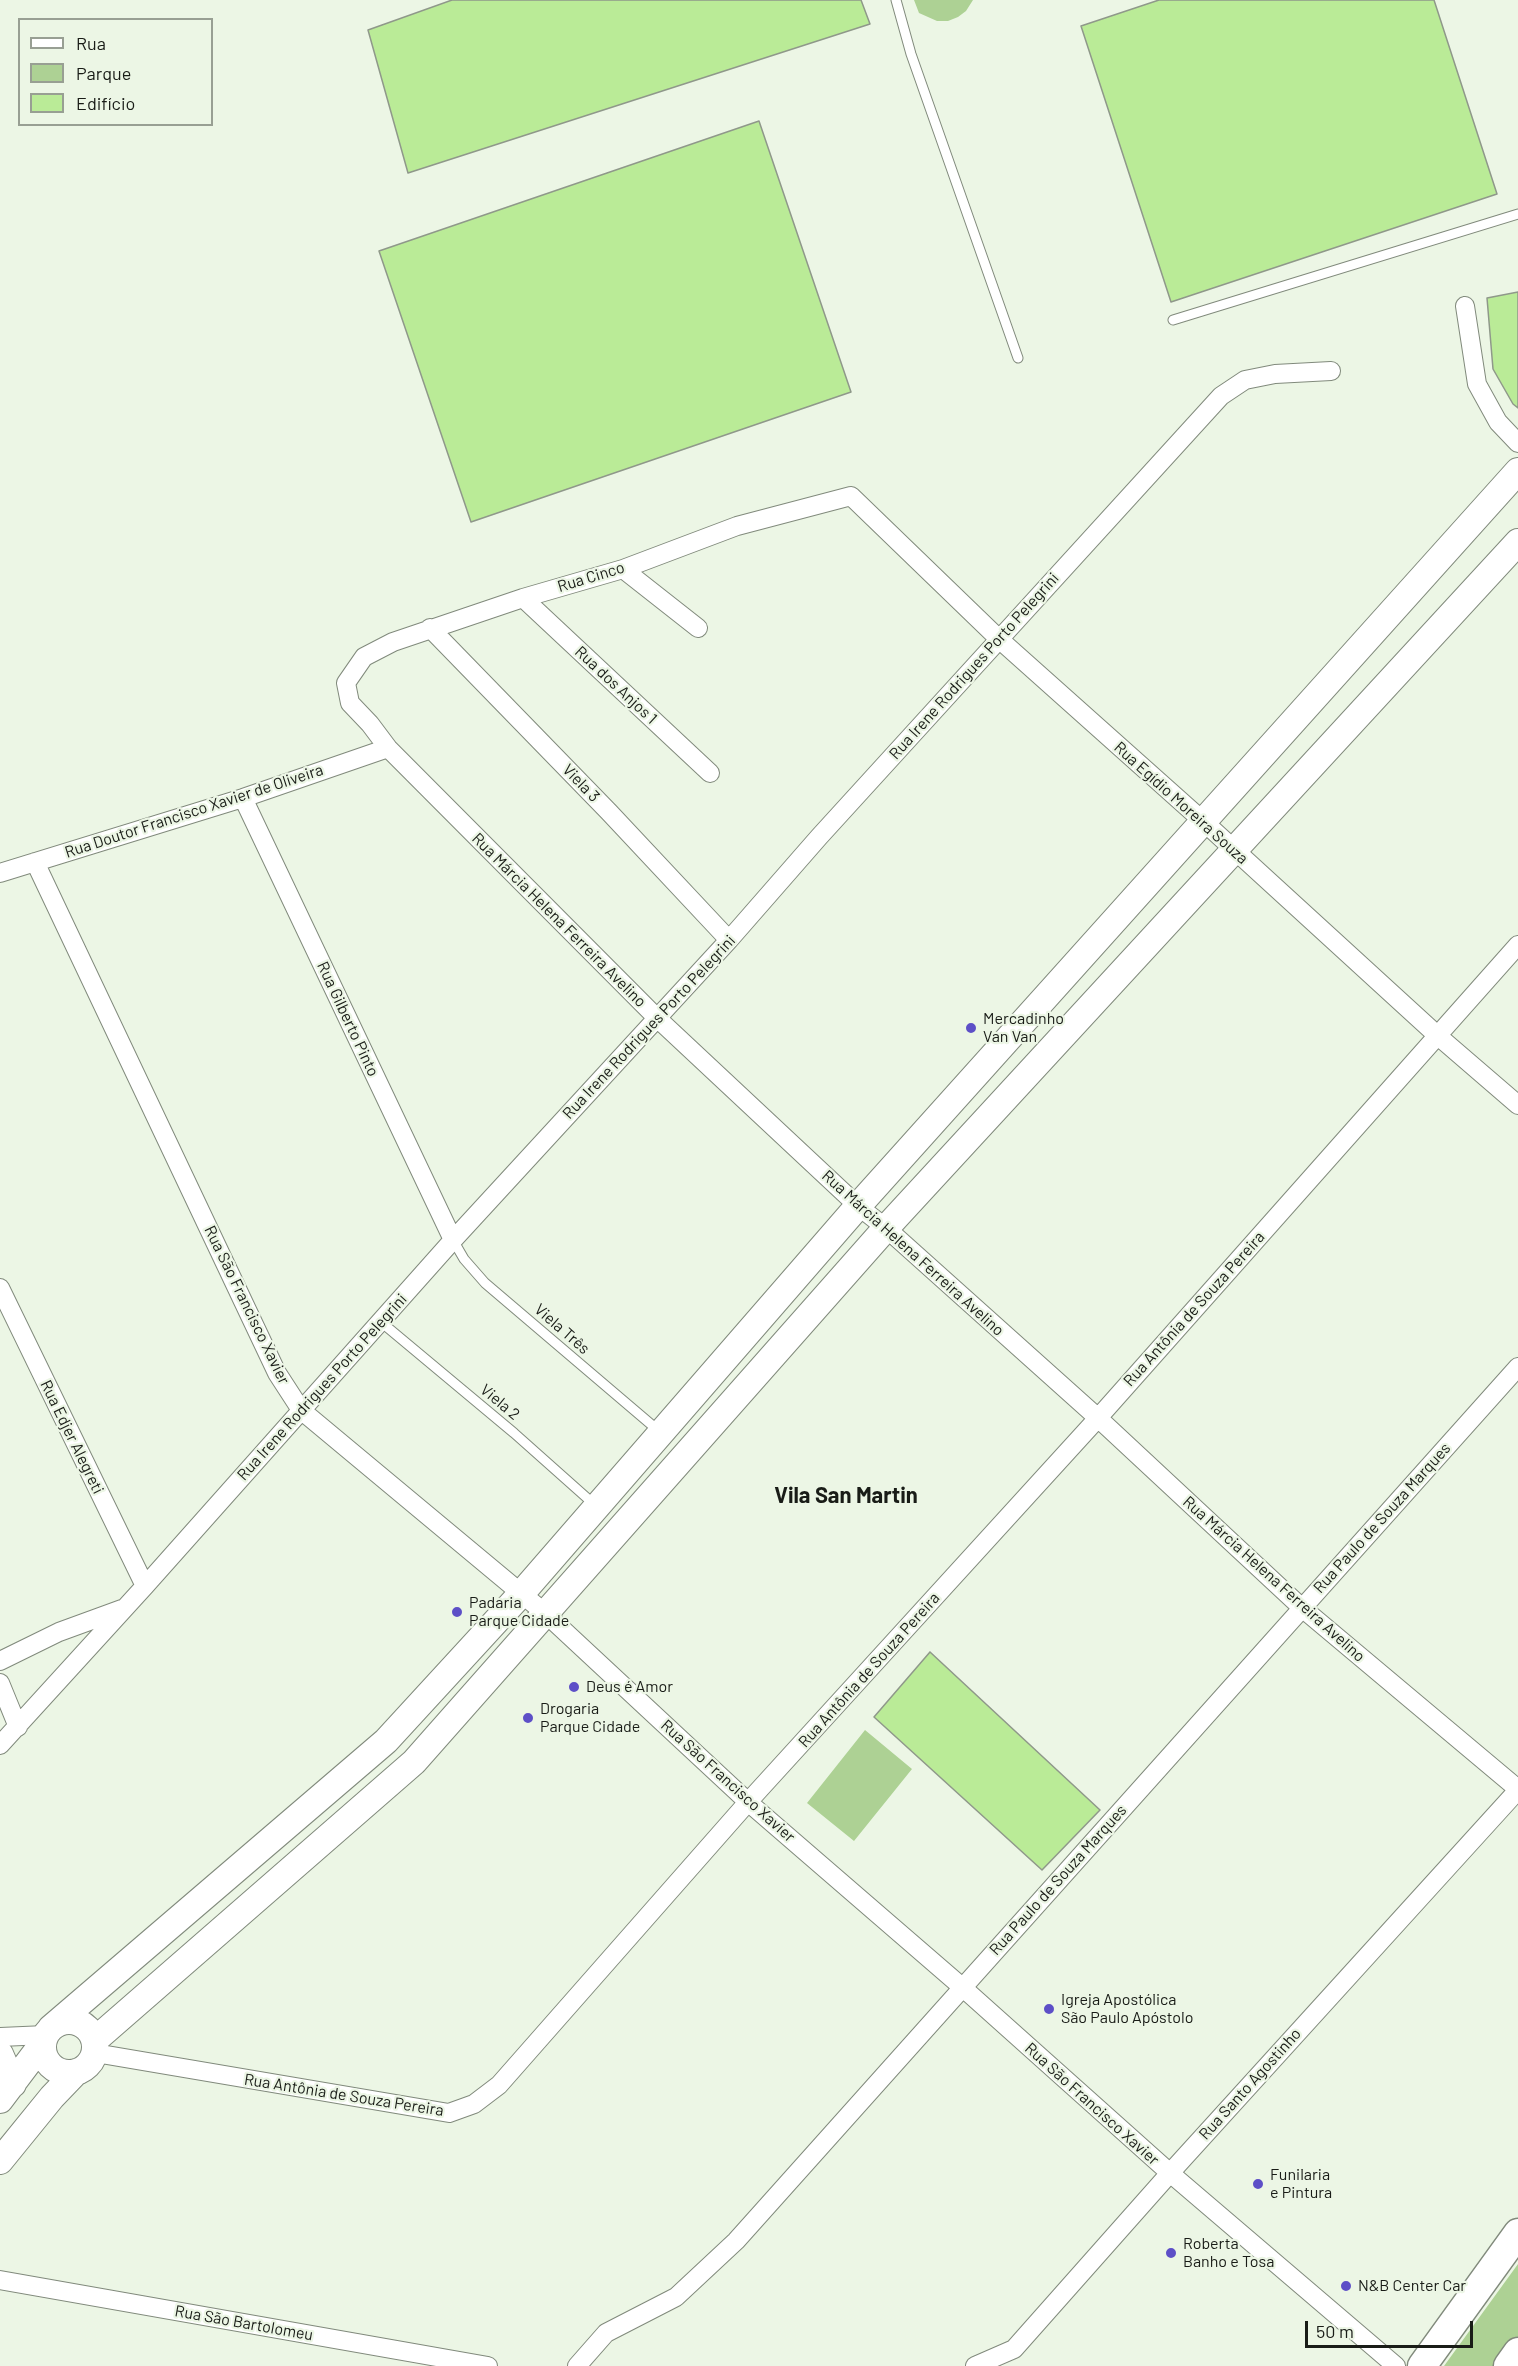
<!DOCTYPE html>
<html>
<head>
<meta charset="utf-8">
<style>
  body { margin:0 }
  #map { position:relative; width:1518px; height:2366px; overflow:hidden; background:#ecf6e5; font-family:Barlow,sans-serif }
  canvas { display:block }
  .legend { position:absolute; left:18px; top:18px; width:195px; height:108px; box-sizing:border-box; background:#ecf6e5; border:2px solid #989f93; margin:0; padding:8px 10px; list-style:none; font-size:18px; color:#191c17 }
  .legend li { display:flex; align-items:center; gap:12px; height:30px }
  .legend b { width:30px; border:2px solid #989f93 }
  .scale { position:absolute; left:1305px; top:2321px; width:168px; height:27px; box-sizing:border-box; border:3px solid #191c17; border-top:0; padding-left:8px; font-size:18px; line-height:21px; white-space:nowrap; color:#191c17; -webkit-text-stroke:4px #ecf6e5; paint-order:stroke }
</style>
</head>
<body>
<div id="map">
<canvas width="1518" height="2366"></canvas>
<ul class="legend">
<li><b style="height:8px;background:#fff"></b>Rua</li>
<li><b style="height:16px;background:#add194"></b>Parque</li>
<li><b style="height:16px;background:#baeb97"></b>Edifício</li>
</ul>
<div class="scale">50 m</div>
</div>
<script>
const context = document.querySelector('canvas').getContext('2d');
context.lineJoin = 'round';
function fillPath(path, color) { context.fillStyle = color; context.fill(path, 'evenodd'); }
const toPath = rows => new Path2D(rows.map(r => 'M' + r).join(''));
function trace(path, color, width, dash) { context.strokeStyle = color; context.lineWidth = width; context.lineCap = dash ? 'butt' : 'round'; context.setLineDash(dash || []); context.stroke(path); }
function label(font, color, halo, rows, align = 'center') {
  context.font = font + ' Barlow,sans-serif'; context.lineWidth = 4.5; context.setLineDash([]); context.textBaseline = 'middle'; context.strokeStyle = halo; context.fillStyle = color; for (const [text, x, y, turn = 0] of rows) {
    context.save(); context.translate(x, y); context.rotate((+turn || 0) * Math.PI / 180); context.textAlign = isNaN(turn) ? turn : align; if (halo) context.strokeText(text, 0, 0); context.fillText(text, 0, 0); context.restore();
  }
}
fillPath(toPath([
  [914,0,973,0,966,11,958,17,948,21,937,21,919,13],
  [865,1730,912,1769,854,1841,807,1803],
  [1518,2264,1518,2342,1501,2366,1444,2366]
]), '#add194');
const building = toPath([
  [452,0,861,0,870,24,408,173,368,30,452,0],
  [1159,0,1434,0,1497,194,1171,302,1081,26,1159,0],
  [759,121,851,392,471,522,379,251,759,121],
  [1518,292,1518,408,1513,404,1493,369,1487,298,1518,292],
  [930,1652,1100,1810,1042,1870,874,1717,930,1652]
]);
fillPath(building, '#baeb97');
trace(building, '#8f988a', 1.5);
const lane = toPath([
  [896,0,911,54,1018,358],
  [1173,320,1518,214],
  [453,1240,464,1259,485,1283,660,1432],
  [381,1322,514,1433,596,1506]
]);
const street = toPath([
  [1465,306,1477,384,1498,422,1518,443],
  [623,569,698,628],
  [523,598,710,773],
  [430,628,609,812,729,940],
  [243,798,453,1240],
  [35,862,277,1373,301,1410,546,1614,748,1802,962,1987,1170,2173,1396,2366],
  [0,873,243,798,388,748],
  [1518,1105,1438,1036,1204,822,999,639,851,496,737,526,623,569,523,598,393,642,364,657,346,683,350,703,370,724,388,748,657,1018,858,1206,886,1228,1098,1418,1301,1607,1518,1789],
  [0,1288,145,1586],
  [0,1661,59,1632,122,1609],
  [0,1683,18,1727],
  [0,1745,145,1586,453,1240,729,940,819,837,1221,396,1245,380,1275,374,1331,371],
  [0,2037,46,2035],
  [95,2053,449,2113,474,2104,499,2085,748,1802,1098,1418,1518,945],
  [0,2280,488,2366],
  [577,2366,606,2333,676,2297,736,2241,1518,1367],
  [975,2366,1014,2349,1170,2173,1518,1790]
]);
const secondary = toPath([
  '43 2047a26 26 0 1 1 52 0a26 26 0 1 1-52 0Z',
  [51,2028,386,1741,521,1594,858,1206,1518,471],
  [95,2040,414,1762,886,1228,1518,542],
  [0,2054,13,2084],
  [0,2100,43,2043],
  [0,2161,52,2097,76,2072]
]);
const primary = toPath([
  [1422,2366,1518,2233],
  [1508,2366,1518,2352]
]);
trace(lane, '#818a7c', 11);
trace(street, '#818a7c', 20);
trace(secondary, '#818a7c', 28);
trace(primary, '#818a7c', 31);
trace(lane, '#fff', 9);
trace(street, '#fff', 18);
trace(secondary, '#fff', 26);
trace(primary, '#fff', 28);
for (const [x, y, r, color] of [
  [971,1028,6,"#5d4fc7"],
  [457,1612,6,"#5d4fc7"],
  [574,1687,6,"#5d4fc7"],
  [528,1718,6,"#5d4fc7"],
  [1049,2009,6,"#5d4fc7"],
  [1258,2184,6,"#5d4fc7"],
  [1171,2253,6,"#5d4fc7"],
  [1346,2286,6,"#5d4fc7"]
]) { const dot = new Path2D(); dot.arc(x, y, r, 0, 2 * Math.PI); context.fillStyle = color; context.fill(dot); trace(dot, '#ecf6e5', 2); }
label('16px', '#191c17', '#ecf6e5', [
  ["Rua Cinco",591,577,-17],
  ["Rua Irene Rodrigues Porto Pelegrini",974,666,-48],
  ["Rua dos Anjos 1",616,685,43],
  ["Viela 3",581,783,46],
  ["Rua Egídio Moreira Souza",1181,803,42],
  ["Rua Doutor Francisco Xavier de Oliveira",194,811,-18],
  ["Rua Márcia Helena Ferreira Avelino",559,920,45],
  ["Rua Gilberto Pinto",348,1019,65],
  ["Rua Irene Rodrigues Porto Pelegrini",649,1027,-47],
  ["Rua Márcia Helena Ferreira Avelino",913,1253,42],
  ["Rua São Francisco Xavier",247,1305,64],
  ["Rua Antônia de Souza Pereira",1194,1309,-48],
  ["Viela Três",562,1329,41],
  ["Rua Irene Rodrigues Porto Pelegrini",322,1387,-48],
  ["Viela 2",500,1402,40],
  ["Rua Edjer Alegreti",72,1437,64],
  ["Rua Paulo de Souza Marques",1382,1518,-48],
  ["Rua Márcia Helena Ferreira Avelino",1274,1579,42],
  ["Rua Antônia de Souza Pereira",869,1670,-48],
  ["Rua São Francisco Xavier",728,1781,42],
  ["Rua Paulo de Souza Marques",1058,1880,-48],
  ["Rua Santo Agostinho",1250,2084,-48],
  ["Rua Antônia de Souza Pereira",344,2095,9],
  ["Rua São Francisco Xavier",1092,2104,42],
  ["Rua São Bartolomeu",244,2323,10]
]);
label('16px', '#191c17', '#ecf6e5', [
  ["Mercadinho",983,1019],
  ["Van Van",983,1037],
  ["Padaria",469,1603],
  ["Parque Cidade",469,1621],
  ["Deus é Amor",586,1687],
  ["Drogaria",540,1709],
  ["Parque Cidade",540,1727],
  ["Igreja Apostólica",1061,2000],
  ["São Paulo Apóstolo",1061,2018],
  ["Funilaria",1270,2175],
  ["e Pintura",1270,2193],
  ["Roberta",1183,2244],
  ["Banho e Tosa",1183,2262],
  ["N&B Center Car",1358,2286]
], 'left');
label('bold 22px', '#191c17', '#ecf6e5', [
  ["Vila San Martin",846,1496]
]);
</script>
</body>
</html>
